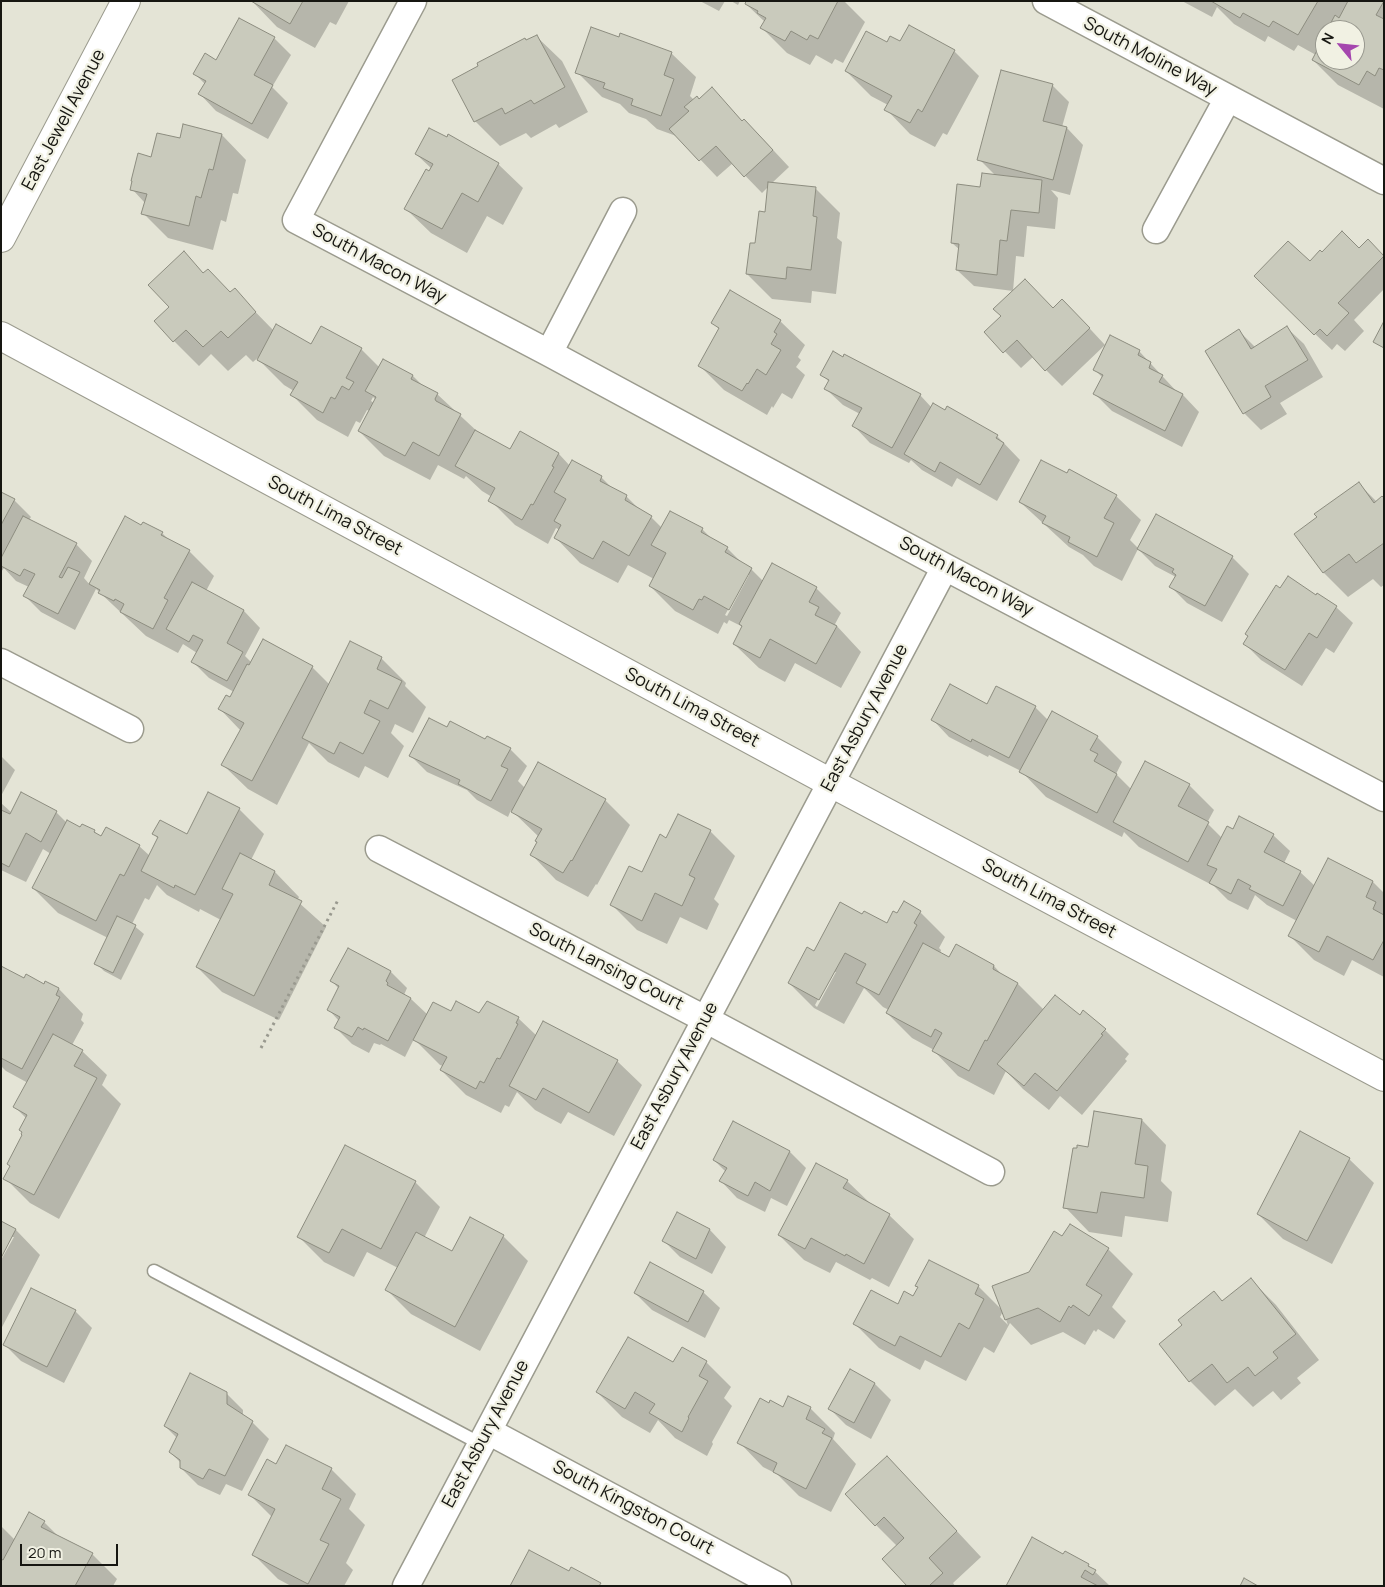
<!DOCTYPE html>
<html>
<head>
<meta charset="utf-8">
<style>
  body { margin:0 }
  #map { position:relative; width:1385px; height:1587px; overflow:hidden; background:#e4e4d6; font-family:Manrope,sans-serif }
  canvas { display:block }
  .frame { position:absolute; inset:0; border:2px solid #161611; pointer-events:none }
  .north { position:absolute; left:1315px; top:20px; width:50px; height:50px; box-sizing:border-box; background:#f1f1e3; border:1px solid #99998f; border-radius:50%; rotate:298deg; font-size:14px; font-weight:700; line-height:20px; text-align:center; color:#161611 }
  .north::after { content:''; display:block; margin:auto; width:18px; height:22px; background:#a546ae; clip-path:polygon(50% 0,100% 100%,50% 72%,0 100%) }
  .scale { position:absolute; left:20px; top:1544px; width:98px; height:22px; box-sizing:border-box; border:2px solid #161611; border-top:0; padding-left:6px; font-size:15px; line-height:18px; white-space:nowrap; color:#161611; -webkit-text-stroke:4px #f1f1e3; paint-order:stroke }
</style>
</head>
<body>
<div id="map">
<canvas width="1385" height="1587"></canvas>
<div class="frame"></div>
<div class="north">N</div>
<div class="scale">20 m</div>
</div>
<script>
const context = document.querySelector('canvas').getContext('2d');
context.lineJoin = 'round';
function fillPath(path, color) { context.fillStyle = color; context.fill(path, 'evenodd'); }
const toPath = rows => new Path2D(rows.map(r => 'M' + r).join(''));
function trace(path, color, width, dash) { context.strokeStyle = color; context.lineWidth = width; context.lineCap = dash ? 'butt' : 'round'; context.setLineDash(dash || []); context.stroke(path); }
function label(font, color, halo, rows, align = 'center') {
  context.font = font + ' Manrope,sans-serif'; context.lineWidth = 4.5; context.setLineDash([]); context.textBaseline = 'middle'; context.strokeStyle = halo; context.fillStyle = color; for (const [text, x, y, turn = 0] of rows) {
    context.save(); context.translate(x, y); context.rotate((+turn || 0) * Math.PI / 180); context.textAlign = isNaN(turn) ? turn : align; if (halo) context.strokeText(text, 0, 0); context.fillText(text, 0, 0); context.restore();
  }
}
fillPath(toPath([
  [252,1,349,1,336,25,330,22,315,48,277,27],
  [700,1,725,1,719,11],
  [731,1,740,1,738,5],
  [748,1,844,1,865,22,843,63,835,59,832,64,816,55,810,65,787,53,762,28,765,22,746,4],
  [1182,1,1383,2,1384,109,1338,85,1313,60,1316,55,1298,45,1294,51,1268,36,1265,42,1234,24,1217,7,1212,17],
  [1325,30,1355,30,1355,60,1325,60],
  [537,37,562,61,588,112,559,128,556,124,531,138,526,133,500,146,475,121,454,80],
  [274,38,291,55,272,87,288,103,268,139,216,111,200,94,205,84,195,74,217,61],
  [620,38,671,53,696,77,690,96,694,100,728,106,743,122,744,120,761,137,789,167,772,183,815,188,840,213,837,238,842,242,836,294,812,291,811,303,772,299,747,274,766,214,769,186,762,193,733,163,717,177,679,137,657,129,646,119,629,113,620,104,602,97,577,72],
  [901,43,954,51,979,76,947,135,943,133,935,147,910,134,886,109,888,105,871,96,846,71,887,44],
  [1052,85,1069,102,1062,127,1067,128,1083,145,1070,195,1051,190,1058,198,1055,229,1027,226,1024,257,1016,256,1013,291,974,286,957,270,960,250,952,243,981,188,996,176,979,159],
  [222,135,246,160,238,194,233,193,226,222,221,220,213,250,168,238,143,213,145,203,132,189,181,140],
  [416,154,498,164,523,188,503,225,487,216,467,253,431,233,406,209,432,169],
  [1359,250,1384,256,1384,289,1354,320,1364,331,1345,351,1337,344,1332,350,1272,293],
  [184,253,204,274,231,293,234,290,274,331,312,345,361,349,379,367,383,360,413,376,425,388,437,394,480,434,510,451,559,454,570,466,573,462,601,477,613,489,626,496,641,511,651,517,662,528,702,529,713,540,727,548,743,564,751,569,763,581,816,588,841,613,835,624,861,652,841,688,795,663,785,682,759,668,734,644,743,627,729,620,727,624,724,622,718,634,675,611,650,586,654,579,628,565,618,583,580,563,556,538,560,530,556,528,548,544,515,525,490,500,492,497,482,491,466,476,464,479,438,465,430,480,384,456,359,431,370,411,367,410,360,423,356,421,348,437,317,420,292,395,294,391,284,385,259,360,261,355,253,362,246,355,228,371,211,354,199,366,174,341,171,307],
  [373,397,376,400,374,403,371,401],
  [748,574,749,575,727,616,725,615],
  [1053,310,1079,317,1105,345,1062,386,1033,357,1021,368,986,332],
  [780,321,805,345,798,357,801,360,796,367,805,375,792,399,782,393,773,408,772,406,767,415,724,390,700,366,720,330,713,323],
  [1287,328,1304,344,1323,377,1280,403,1287,414,1261,430,1244,413,1239,331,1255,347],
  [1139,351,1178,393,1183,395,1199,412,1182,447,1112,411,1095,394,1103,378,1094,369],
  [822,374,920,395,932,408,997,436,1020,460,997,501,957,478,952,487,922,470,911,460,909,463,870,443,854,426,860,414,843,405,826,389,829,382],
  [1359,484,1377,502,1384,499,1384,585,1381,587,1373,579,1348,597,1323,572],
  [1,492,14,500,31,517,29,520,76,544,92,561,84,578,90,585,125,518,142,527,162,533,170,541,189,551,214,576,206,591,244,611,260,628,245,656,252,663,312,667,330,685,381,658,406,683,405,686,426,707,413,733,395,724,391,733,404,746,388,778,365,766,359,778,328,762,309,743,277,805,248,789,223,765,241,731,220,709,230,699,234,692,209,678,192,661,197,653,183,644,178,653,146,636,96,589,75,630,41,612,25,596,29,587,16,581,4,568,1,572],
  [1116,496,1141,520,1130,540,1139,549,1232,557,1249,574,1222,622,1187,603,1171,587,1176,577,1155,566,1138,549,1122,581,1094,566,1083,555,1069,547,1020,502],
  [1281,590,1316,596,1336,607,1353,623,1334,653,1326,648,1302,686,1261,660,1245,644],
  [987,705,1035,707,1048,720,1097,737,1122,762,1116,774,1131,789,1189,785,1214,810,1207,823,1222,838,1233,831,1273,835,1290,851,1284,863,1300,872,1315,886,1328,859,1373,882,1384,893,1384,977,1352,960,1344,976,1314,960,1289,935,1297,921,1267,905,1255,895,1248,910,1228,900,1214,886,1139,847,1124,832,1122,837,1046,797,1021,771,989,755,988,757,949,737,933,720],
  [448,729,510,749,527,766,518,781,525,788,605,800,630,825,597,885,596,884,588,897,556,880,532,855,539,842,539,837,511,810,508,817,477,800,467,790,427,772,411,756],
  [1,756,15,770,1,796],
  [209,794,239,809,264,834,251,860,275,872,299,897,297,901,326,927,279,1020,222,992,197,967,221,920,200,909,199,912,167,895,157,885,149,900,145,898,132,924,144,934,121,980,104,971,96,963,108,938,58,913,33,888,51,854,43,849,26,882,1,870,1,803,12,813,56,812,67,823,94,831,100,837,139,846,150,856,158,839,154,834,187,835],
  [710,831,735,856,714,899,719,904,707,930,680,917,667,944,637,930,612,905,643,874,667,840],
  [920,912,945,937,939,948,941,950,940,954,949,959,994,966,1003,976,1018,984,1044,1010,1080,1017,1105,1030,1129,1054,1125,1059,1127,1061,1082,1115,1060,1096,1049,1110,1023,1089,1006,1071,994,1095,958,1076,934,1051,934,1050,912,1038,887,1013,889,1010,883,1007,864,988,844,1024,814,1008,789,983,814,953,863,916,887,925,897,915],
  [833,972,836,972,817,1007,815,1005],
  [1,968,24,980,44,986,46,983,59,989,83,1014,81,1020,84,1023,72,1045,82,1051,107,1075,102,1085,121,1104,59,1219,30,1203,5,1178,23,1135,27,1119,15,1107,28,1083,6,1071,1,1066],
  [391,972,407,988,404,995,411,999,428,1015,452,1012,518,1018,537,1036,617,1061,642,1085,614,1136,568,1112,561,1124,535,1110,517,1092,509,1107,505,1105,501,1113,466,1095,441,1070,443,1066,440,1065,414,1039,405,1057,381,1044,380,1045,374,1043,369,1053,352,1044,336,1028,339,1021,329,1010,339,989,332,981],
  [1142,1120,1166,1145,1161,1181,1172,1192,1168,1222,1125,1216,1122,1237,1089,1232,1065,1207,1089,1149],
  [734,1123,790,1152,806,1168,787,1206,771,1198,765,1212,737,1198,721,1181,726,1172,714,1160],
  [1349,1159,1374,1183,1332,1264,1283,1239,1258,1214],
  [847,1181,872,1205,889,1215,914,1239,889,1287,872,1278,870,1280,836,1262,830,1273,804,1260,779,1235],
  [415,1182,440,1207,424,1238,453,1253,503,1236,528,1261,480,1351,411,1314,386,1289,398,1268,367,1252,354,1277,324,1262,299,1237],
  [678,1213,710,1230,726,1247,712,1274,680,1257,664,1241],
  [1,1222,16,1230,40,1255,1,1329,1,1260,14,1237,11,1237],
  [1070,1226,1108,1249,1133,1274,1112,1307,1126,1321,1114,1339,1098,1329,1096,1332,1094,1330,1085,1345,1063,1332,1031,1345,1010,1323,994,1353,984,1347,966,1381,925,1360,920,1370,879,1348,855,1324,899,1306,914,1297,978,1286,1003,1311,1000,1317,1008,1325,993,1286,1030,1273,1063,1238],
  [1251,1280,1276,1305,1319,1360,1297,1378,1301,1383,1281,1400,1273,1391,1253,1407,1235,1389,1215,1406,1190,1381,1184,1325,1214,1293,1223,1302],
  [703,1292,720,1308,705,1338,652,1310,635,1293],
  [75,1311,92,1328,64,1383,21,1361,5,1345],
  [706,1362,731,1387,724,1398,732,1406,712,1442,713,1444,707,1456,675,1438,658,1420,650,1433,622,1417,597,1392,674,1364],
  [850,1370,875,1384,891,1400,871,1439,846,1425,830,1409],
  [226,1393,243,1410,243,1416,252,1422,269,1439,242,1491,226,1484,220,1495,198,1485,181,1468,181,1463,170,1452,177,1438,165,1426],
  [789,1397,810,1408,835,1433,833,1439,856,1464,831,1512,799,1496,777,1474,763,1467,739,1442,769,1404,784,1408],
  [286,1446,332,1470,356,1494,349,1509,365,1525,346,1563,353,1570,344,1586,291,1586,278,1579,253,1554,272,1517,250,1495,277,1465],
  [912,1483,981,1557,953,1583,955,1586,909,1586,897,1546,876,1525],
  [44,1522,59,1537,92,1554,117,1579,113,1586,1,1586,1,1526,15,1540],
  [1088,1565,1110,1586,1007,1586]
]), '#0003');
const building = toPath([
  [251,1,303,1,290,24,251,1],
  [746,1,838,1,818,39,810,35,807,40,791,31,785,41,760,28,766,18,757,13,758,11,745,4,746,1],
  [1211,1,1318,1,1298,35,1273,21,1269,27,1243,13,1240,18,1211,1],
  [1348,1,1384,1,1376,15,1384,19,1384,70,1379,68,1375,76,1367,71,1359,85,1312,60,1325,35,1325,60,1355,60,1355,30,1327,30,1335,15,1339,18,1348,1],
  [239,18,275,37,254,75,273,85,252,124,198,94,206,81,193,74,205,53,216,60,239,18],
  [909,25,955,50,922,112,918,109,910,123,884,110,892,96,845,71,866,31,887,42,890,36,900,41,909,25],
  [591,27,619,37,620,33,672,52,664,75,674,79,661,116,631,105,633,99,603,88,605,83,575,73,591,27],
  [537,35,565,87,534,104,531,100,505,114,502,108,474,122,452,80,478,66,477,63,525,38,526,40,537,35],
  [1001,70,1053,84,1043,121,1067,127,1053,180,977,160,1001,70],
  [712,87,742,121,744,119,773,150,744,177,716,146,699,161,669,129,689,111,684,107,697,96,699,99,712,87],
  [183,124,222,134,213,170,209,169,201,198,196,196,189,226,141,214,147,194,130,190,132,181,131,181,138,153,151,157,157,133,180,138,183,124],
  [429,128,447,137,448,134,499,163,478,202,462,193,442,229,404,209,426,169,429,171,433,164,415,154,429,128],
  [982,173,1042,180,1039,213,1011,210,1007,241,1000,240,997,275,956,270,959,244,951,243,957,184,980,187,982,173],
  [768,182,816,187,813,216,817,217,811,270,787,267,786,279,746,274,750,243,755,243,759,211,765,212,768,182],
  [1342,231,1359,248,1368,239,1384,256,1338,303,1349,313,1327,336,1320,329,1314,335,1254,276,1288,241,1310,261,1320,250,1322,252,1342,231],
  [184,251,203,273,208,269,230,292,235,288,256,312,228,338,221,331,203,347,186,330,173,342,154,321,169,307,148,285,184,251],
  [1025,279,1053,308,1062,299,1090,328,1045,371,1017,340,1003,353,984,332,1001,316,993,309,1025,279],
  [730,290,781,320,774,332,777,334,771,344,781,350,766,375,757,369,748,384,747,383,742,391,698,366,719,328,711,323,730,290],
  [1384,321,1384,348,1373,342,1384,321],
  [276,324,311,344,321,326,362,348,346,378,354,382,349,390,342,386,335,399,331,397,323,413,290,395,298,382,257,360,276,324],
  [1287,326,1308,360,1265,386,1271,397,1243,414,1205,351,1239,329,1251,349,1287,326],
  [1110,335,1140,350,1138,355,1151,362,1149,368,1163,375,1159,382,1183,394,1165,431,1093,394,1103,375,1093,370,1110,335],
  [833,351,843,357,844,354,921,394,892,448,852,426,862,408,824,389,829,380,820,375,833,351],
  [383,359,413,375,411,379,438,393,435,399,436,401,461,414,439,456,413,442,405,456,358,431,376,397,365,391,383,359],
  [933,403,945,410,947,406,998,435,996,438,1004,443,980,485,940,462,935,472,904,454,933,403],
  [475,430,510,449,520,431,559,453,552,466,554,467,545,483,533,505,531,504,522,520,488,501,495,488,455,466,475,430],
  [572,460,602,476,600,481,627,495,625,500,652,516,629,556,603,541,593,559,554,538,561,525,554,521,566,499,554,492,572,460],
  [1041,460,1067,473,1069,469,1117,495,1104,518,1114,523,1097,557,1068,542,1070,537,1042,523,1046,516,1019,502,1041,460],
  [1359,482,1374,503,1382,496,1384,498,1384,543,1356,563,1349,554,1323,573,1294,534,1317,517,1314,514,1359,482],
  [1,492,15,499,1,525,1,492],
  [670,511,703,528,701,532,728,547,725,552,752,568,729,610,704,596,702,600,699,599,693,610,649,586,666,553,651,545,670,511],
  [1156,514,1233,556,1205,606,1169,587,1176,575,1172,572,1174,569,1137,549,1156,514],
  [23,516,77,543,59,577,62,578,68,567,80,572,58,614,23,596,35,574,24,569,20,576,1,566,1,558,23,516],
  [125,516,141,525,143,522,163,532,161,535,190,550,164,598,168,600,153,629,120,612,124,604,115,599,114,601,98,593,100,590,89,584,125,516],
  [772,563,817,587,809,602,819,607,815,615,837,626,816,664,770,639,760,658,733,644,742,626,739,624,772,563],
  [1288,576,1316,595,1317,593,1337,606,1317,638,1309,633,1285,670,1243,644,1248,636,1245,634,1276,585,1280,588,1288,576],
  [192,582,244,610,227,643,243,652,227,681,191,662,203,640,193,635,189,642,166,629,192,582],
  [263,639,313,666,252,781,221,765,244,723,218,709,226,695,230,697,247,664,249,665,263,639],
  [350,641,382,657,377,669,402,681,388,709,370,700,364,713,380,721,363,754,340,742,334,754,302,738,350,641],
  [950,684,987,704,996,686,1036,706,1009,758,972,739,971,742,931,720,950,684],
  [1052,711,1098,736,1090,750,1098,754,1094,761,1117,774,1097,813,1019,772,1052,711],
  [429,718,447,727,450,721,485,739,487,736,511,748,501,766,508,769,491,801,458,784,460,780,409,756,429,718],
  [1145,761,1190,784,1178,806,1209,822,1188,862,1113,822,1145,761],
  [538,762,606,799,572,861,571,860,563,873,530,855,537,842,535,841,542,829,511,812,538,762],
  [21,792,57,811,41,842,26,833,9,867,1,863,1,810,10,814,21,792],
  [208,792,240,808,195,895,175,885,174,888,141,871,158,837,152,834,160,820,187,834,208,792],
  [678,814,711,830,689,875,695,878,682,906,655,893,642,921,610,905,629,866,642,872,660,834,666,838,678,814],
  [1239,816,1274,834,1264,852,1301,871,1283,906,1249,889,1251,886,1238,879,1231,894,1209,883,1217,869,1207,865,1227,826,1233,829,1239,816],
  [67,820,80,827,82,824,95,830,94,832,101,836,106,827,140,845,124,876,120,874,96,921,32,888,67,820],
  [240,853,275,871,269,885,302,901,254,996,196,967,233,894,222,889,240,853],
  [1328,858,1373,881,1366,897,1376,902,1373,909,1384,915,1384,940,1373,960,1327,936,1319,952,1288,936,1328,858],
  [904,901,921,911,914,923,917,925,879,995,856,983,866,964,845,953,819,1000,788,983,807,947,814,951,840,902,862,914,864,911,887,923,893,911,897,913,904,901],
  [117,916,136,925,113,973,94,964,117,916],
  [923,943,949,957,956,944,994,965,993,969,1018,983,987,1041,985,1040,969,1071,932,1051,942,1033,935,1029,931,1037,886,1013,923,943],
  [348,948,391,971,386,981,388,983,387,985,411,998,388,1041,364,1028,363,1030,358,1027,352,1037,334,1028,340,1017,327,1010,339,986,330,981,348,948],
  [1,966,24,978,26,974,44,984,45,981,59,988,56,995,60,997,22,1069,1,1058,1,966],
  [1055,995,1080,1015,1083,1010,1106,1029,1101,1034,1103,1035,1057,1091,1035,1073,1024,1086,997,1064,1055,995],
  [456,1001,479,1013,487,1001,519,1017,516,1023,518,1024,500,1059,497,1058,484,1083,480,1081,476,1089,440,1070,447,1057,413,1040,433,1002,451,1011,456,1001],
  [543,1021,618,1060,589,1113,543,1088,536,1100,509,1086,543,1021],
  [53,1034,83,1050,74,1066,97,1078,34,1195,3,1179,10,1166,7,1164,22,1135,21,1134,22,1132,19,1130,27,1115,13,1107,53,1034],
  [1094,1111,1142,1119,1135,1164,1148,1166,1144,1198,1101,1192,1097,1213,1063,1208,1073,1148,1077,1148,1077,1145,1088,1147,1094,1111],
  [733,1121,790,1151,770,1191,755,1182,748,1196,719,1181,727,1168,713,1160,733,1121],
  [1300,1131,1350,1158,1307,1241,1257,1214,1300,1131],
  [345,1145,416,1181,381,1249,342,1229,329,1253,297,1237,345,1145],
  [816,1163,848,1180,843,1188,890,1214,864,1264,846,1254,845,1256,811,1238,805,1249,778,1235,816,1163],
  [677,1212,710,1229,696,1259,662,1241,677,1212],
  [470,1217,504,1235,455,1327,385,1290,416,1232,452,1251,470,1217],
  [1,1221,16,1229,1,1258,1,1221],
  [1070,1224,1109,1248,1086,1285,1102,1295,1089,1316,1073,1305,1071,1308,1069,1306,1060,1322,1038,1308,1005,1320,992,1286,1029,1272,1054,1231,1062,1236,1070,1224],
  [929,1260,979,1285,975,1294,984,1299,969,1329,959,1323,941,1357,900,1336,895,1346,853,1324,871,1290,898,1304,904,1291,913,1296,918,1287,915,1286,929,1260],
  [650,1262,704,1291,688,1322,634,1293,650,1262],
  [1251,1278,1296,1334,1273,1352,1278,1358,1255,1376,1248,1367,1227,1383,1212,1364,1189,1382,1159,1344,1182,1325,1178,1320,1214,1291,1222,1301,1251,1278],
  [31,1288,76,1310,47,1367,3,1345,31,1288],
  [628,1337,673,1362,682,1347,707,1361,699,1376,708,1381,688,1417,689,1418,682,1432,649,1413,655,1404,635,1392,625,1409,596,1392,628,1337],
  [850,1369,875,1383,854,1423,828,1409,850,1369],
  [190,1373,227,1392,227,1404,253,1421,225,1476,209,1469,203,1479,180,1468,180,1460,169,1452,178,1434,164,1426,190,1373],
  [788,1396,811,1407,806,1419,825,1429,822,1433,832,1438,806,1489,773,1472,777,1463,737,1443,760,1398,769,1403,770,1400,783,1407,788,1396],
  [286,1445,332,1468,322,1489,341,1499,320,1540,329,1544,308,1584,252,1555,275,1509,248,1495,267,1459,276,1464,286,1445],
  [887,1456,957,1531,929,1558,943,1573,929,1586,907,1586,882,1559,904,1538,884,1517,875,1526,845,1494,887,1456],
  [29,1512,45,1521,41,1527,93,1553,75,1586,1,1586,1,1559,3,1560,29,1512],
  [1032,1537,1063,1554,1065,1551,1089,1564,1088,1566,1096,1570,1093,1575,1085,1570,1081,1577,1098,1586,1006,1586,1032,1537],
  [529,1550,569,1571,571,1567,601,1583,599,1586,510,1586,529,1550],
  [1244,1578,1258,1586,1240,1586,1244,1578]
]);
fillPath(building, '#c9cabc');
trace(building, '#8c8c7f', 1);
const service = toPath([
  [154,1271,481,1444]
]);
const minor = toPath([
  [413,1,296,220,549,353,945,567,1384,798],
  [1046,1,1384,181],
  [1156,230,1228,98],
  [549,353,623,211],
  [1,662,130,729],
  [379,849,705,1019,991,1172],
  [488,1431,778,1586],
  [406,1586,945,567]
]);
const tertiary = toPath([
  [1,238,126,1],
  [1,336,831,783,1384,1077]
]);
trace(service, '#9b9b8e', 15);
trace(minor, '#9b9b8e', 29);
trace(tertiary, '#9b9b8e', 30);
trace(toPath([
  [261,1048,338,900]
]), '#99998f', 3, [2.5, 4]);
trace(service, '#fff', 12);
trace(minor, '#fff', 26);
trace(tertiary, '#fff', 28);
label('18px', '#161611', '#f1f1e3', [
  ["South Moline Way",1150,57,28],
  ["East Jewell Avenue",64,120,-62],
  ["South Macon Way",379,264,28],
  ["South Lima Street",335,516,28],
  ["South Macon Way",966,577,28],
  ["South Lima Street",692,708,28],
  ["East Asbury Avenue",865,718,-62],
  ["South Lima Street",1049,899,28],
  ["South Lansing Court",606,967,27],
  ["East Asbury Avenue",675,1076,-62],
  ["East Asbury Avenue",486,1434,-62],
  ["South Kingston Court",633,1508,28]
]);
</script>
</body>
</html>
